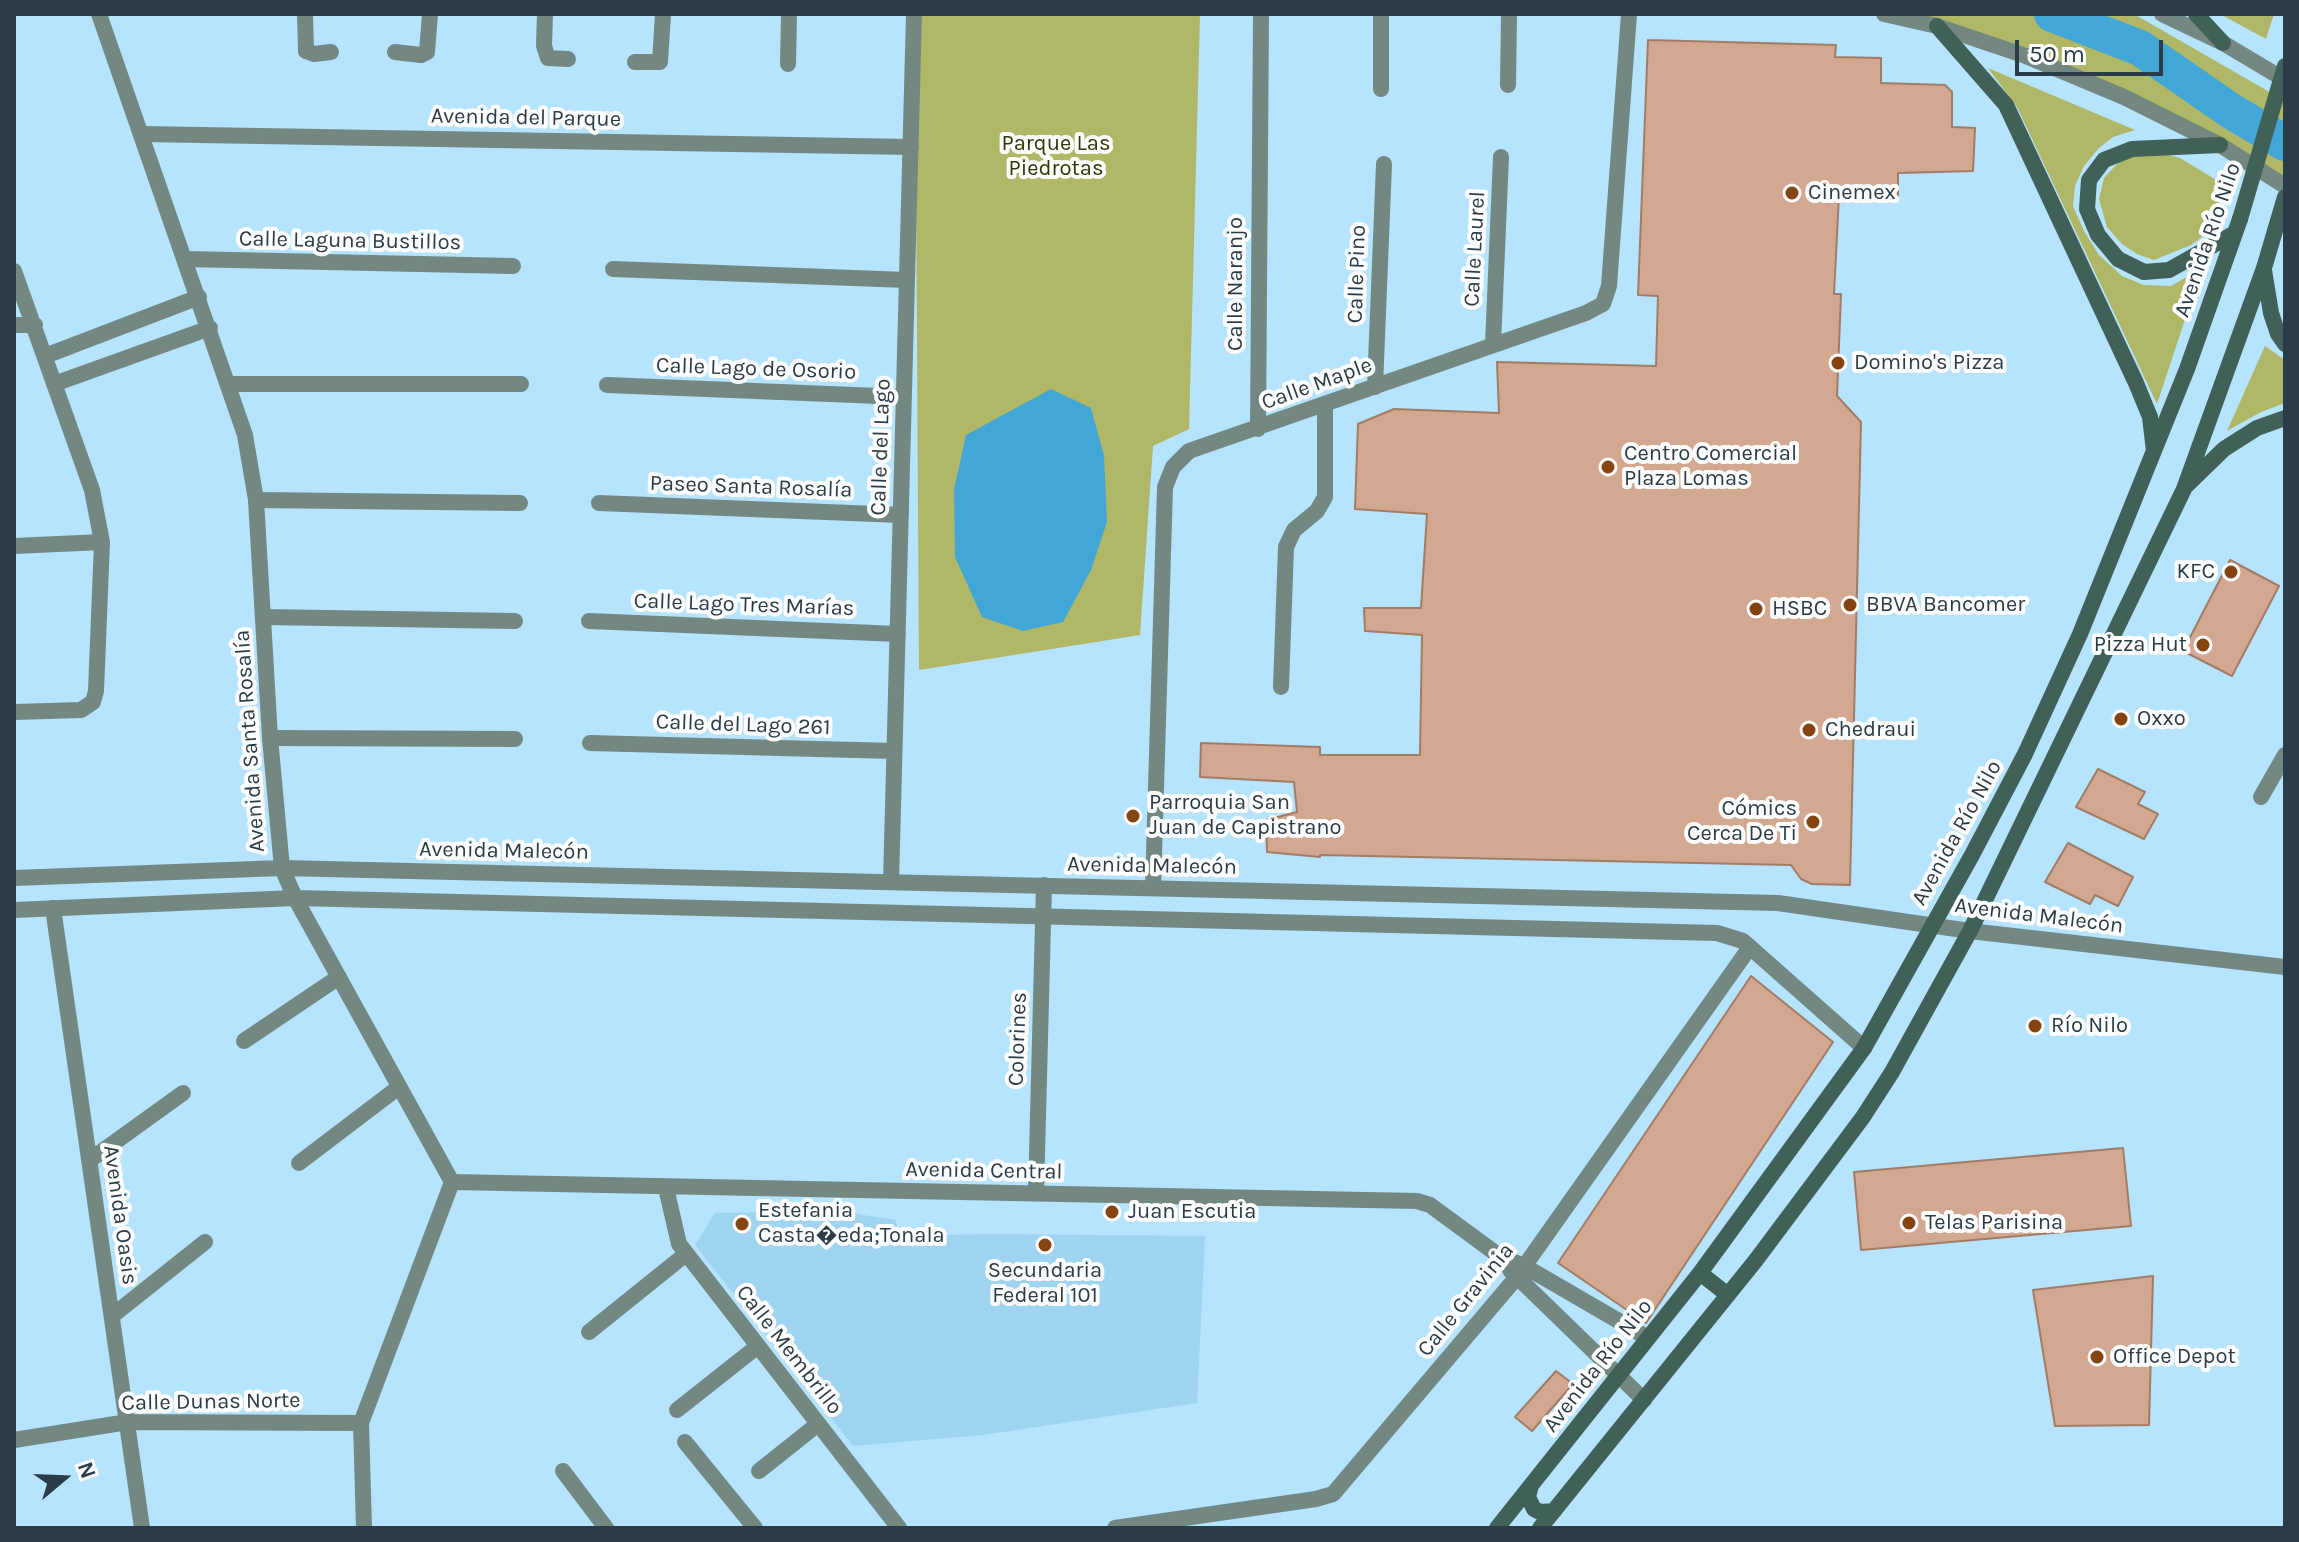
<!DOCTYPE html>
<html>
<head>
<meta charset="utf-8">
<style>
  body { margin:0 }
  #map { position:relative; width:2299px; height:1542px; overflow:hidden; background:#b6e3fd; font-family:Karla,sans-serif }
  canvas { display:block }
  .frame { position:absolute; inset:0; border:16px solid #2a3c47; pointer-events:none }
  .north { position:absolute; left:24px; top:1438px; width:80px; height:80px; -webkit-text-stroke:6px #fdfdfd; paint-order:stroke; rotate:71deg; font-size:22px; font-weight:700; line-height:32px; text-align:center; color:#2a3c47 }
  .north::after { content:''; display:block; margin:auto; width:28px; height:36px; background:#2a3c47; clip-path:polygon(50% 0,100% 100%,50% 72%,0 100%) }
  .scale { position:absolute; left:2015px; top:40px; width:148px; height:36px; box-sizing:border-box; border:4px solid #2a3c47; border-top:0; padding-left:10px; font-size:24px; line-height:28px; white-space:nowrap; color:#2a3c47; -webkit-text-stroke:6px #fdfdfd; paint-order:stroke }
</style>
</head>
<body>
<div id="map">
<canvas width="2299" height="1542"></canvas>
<div class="frame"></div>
<div class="north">N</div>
<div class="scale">50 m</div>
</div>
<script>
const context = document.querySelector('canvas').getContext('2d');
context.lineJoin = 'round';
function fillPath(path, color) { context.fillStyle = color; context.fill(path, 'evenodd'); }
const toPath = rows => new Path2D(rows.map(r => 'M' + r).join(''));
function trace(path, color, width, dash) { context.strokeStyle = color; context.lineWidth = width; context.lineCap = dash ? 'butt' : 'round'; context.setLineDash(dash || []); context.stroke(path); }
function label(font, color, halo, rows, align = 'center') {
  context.font = font + ' Karla,sans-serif'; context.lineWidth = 8; context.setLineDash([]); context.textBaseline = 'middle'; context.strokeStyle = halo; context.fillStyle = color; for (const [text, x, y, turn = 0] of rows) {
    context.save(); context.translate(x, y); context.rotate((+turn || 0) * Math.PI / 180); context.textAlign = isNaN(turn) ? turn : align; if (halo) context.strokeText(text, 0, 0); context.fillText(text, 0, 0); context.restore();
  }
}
fillPath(toPath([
  [788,1212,844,1212,896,1220,898,1236,990,1234,1205,1236,1197,1403,983,1435,853,1446,695,1245,715,1213]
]), '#a0d5f1');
fillPath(toPath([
  [915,14,1200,14,1189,429,1153,446,1140,635,919,670],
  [1912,14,2134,14,2285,101,2285,179,2232,144],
  [2220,14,2274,14,2266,39],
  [1988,68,2135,130,2113,137,2099,148,2084,166,2075,186,2073,206,2084,231,2099,255,2122,276,2144,285,2171,286,2202,268,2157,404,2017,107],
  [2138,153,2161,153,2180,158,2223,184,2216,218,2207,233,2191,245,2154,260,2137,254,2122,244,2107,227,2099,199,2104,178,2118,163],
  [2265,346,2285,360,2285,403,2261,412,2227,431]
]), '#b0b766');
fillPath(toPath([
  [1051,389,1091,408,1104,456,1107,522,1091,570,1063,622,1023,631,982,617,955,557,954,490,966,435]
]), '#42a6d6');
trace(toPath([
  [2052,14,2140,48,2231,111,2285,143]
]), '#42a6d6', 36);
const building = toPath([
  [1648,40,1836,45,1835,57,1881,58,1881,83,1945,85,1952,92,1952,127,1975,128,1973,171,1898,173,1898,196,1839,195,1834,294,1841,294,1837,396,1861,422,1850,885,1812,884,1801,879,1791,865,1320,855,1320,857,1267,852,1266,820,1297,812,1294,782,1200,777,1201,743,1320,747,1320,755,1420,755,1422,635,1365,631,1364,608,1421,608,1427,514,1355,509,1358,424,1394,409,1499,413,1497,362,1656,366,1658,296,1638,295,1648,40],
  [2230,560,2279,586,2232,676,2183,651,2230,560],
  [2098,769,2145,792,2138,804,2158,814,2144,839,2076,807,2098,769],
  [2068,843,2133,877,2118,906,2095,895,2090,904,2045,882,2068,843],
  [1751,976,1833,1042,1646,1323,1558,1263,1751,976],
  [2123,1148,2131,1226,1861,1250,1854,1172,2123,1148],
  [2153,1276,2149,1425,2055,1426,2033,1290,2153,1276],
  [1556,1371,1573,1384,1532,1431,1515,1417,1556,1371]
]);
fillPath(building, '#d2a990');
trace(building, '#a27c64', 2);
trace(toPath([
  [305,14,306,51,314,54,331,52],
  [545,14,544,46,548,58,568,59],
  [1381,14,1381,89],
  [395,52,421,55,427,52,430,14],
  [635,62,660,62,663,14],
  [788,64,789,14],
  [1508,85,1509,14],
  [141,134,911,147],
  [185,259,513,266],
  [613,269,907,280],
  [14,271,92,490,102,542,96,691,93,702,81,710,14,712],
  [14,325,35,325],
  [1493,344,1501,157],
  [45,356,199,297],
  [54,384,210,328],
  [229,384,521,384],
  [607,385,904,397],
  [1375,387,1384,164],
  [1258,429,1261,14],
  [256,500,520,503],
  [599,503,901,515],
  [14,546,102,542],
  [263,617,515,621],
  [589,621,898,634],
  [1281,687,1286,547,1294,530,1317,511,1325,497,1325,405],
  [270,738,515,739],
  [590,743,894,751],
  [2261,797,2285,755],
  [891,882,914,14],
  [1153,888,1165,487,1173,467,1189,451,1586,313,1603,304,1609,286,1629,14],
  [295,898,452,1182,361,1423,364,1528],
  [53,908,142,1528],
  [1970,931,2285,967],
  [244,1041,339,977],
  [90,1160,183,1093],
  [299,1163,399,1087],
  [452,1182,1417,1201,1430,1205,1498,1255,1524,1266,1648,1338],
  [666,1188,679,1244,899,1528],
  [1036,1193,1044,885],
  [1510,1270,1644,1400],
  [112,1316,205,1242],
  [589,1332,686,1254],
  [677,1410,758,1346],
  [14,1440,128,1422,361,1423],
  [685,1442,755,1528],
  [563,1471,606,1528],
  [759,1471,818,1424],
  [1115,1528,1316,1499,1333,1494,1516,1278,1750,947]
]), '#738881', 16);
trace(toPath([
  [99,14,245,435,256,500,270,738,282,868,295,898],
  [1884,14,1937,26,2026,56,2124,97,2220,145,2285,186],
  [2162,14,2223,43,2285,80],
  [14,878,282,868,1778,903,1970,931],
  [14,910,295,898,1717,933,1743,941,1864,1048]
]), '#738881', 16);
trace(toPath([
  [2196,14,2223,43],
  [1937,26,2006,105,2136,383,2150,417,2154,451],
  [2220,145,2132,149,2104,160,2089,180,2087,209,2098,235,2118,259,2144,272,2169,270,2235,233],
  [2264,270,2271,313,2278,334,2285,344],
  [2187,485,2224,449,2257,428,2285,418],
  [1700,1273,1728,1295],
  [1531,1485,1528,1497,1534,1509,1540,1512,1554,1511],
  [1497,1528,1700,1273,1864,1048,1972,855,2025,754,2080,634,2187,369,2240,219],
  [1540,1528,1756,1260,1863,1117,1892,1072,1970,931,2184,489,2264,268,2285,197]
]), '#416057', 16);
trace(toPath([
  [2240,219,2285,66]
]), '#416057', 16);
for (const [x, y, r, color] of [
  [1792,193,8,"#84430f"],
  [1838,363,8,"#84430f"],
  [1608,467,8,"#84430f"],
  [2231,572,8,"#84430f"],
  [1850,605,8,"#84430f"],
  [1756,609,8,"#84430f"],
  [2203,645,8,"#84430f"],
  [2121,719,8,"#84430f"],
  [1809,730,8,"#84430f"],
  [1133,816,8,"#84430f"],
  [1813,822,8,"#84430f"],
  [2035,1026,8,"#84430f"],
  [1112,1212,8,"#84430f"],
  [1909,1223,8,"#84430f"],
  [742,1224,8,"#84430f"],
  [1045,1245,8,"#84430f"],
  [2097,1357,8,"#84430f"]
]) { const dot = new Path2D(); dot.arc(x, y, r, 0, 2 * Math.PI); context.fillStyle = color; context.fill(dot); trace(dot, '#fdfdfd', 3); }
label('22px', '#2a3c47', '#fdfdfd', [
  ["Avenida del Parque",526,118,1],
  ["Avenida Río Nilo",2208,240,-71],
  ["Calle Laguna Bustillos",350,241,1],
  ["Calle Laurel",1475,249,-87],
  ["Calle Pino",1357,274,-88],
  ["Calle Naranjo",1236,284,-90],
  ["Calle Lago de Osorio",756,369,2],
  ["Calle Maple",1317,384,-20],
  ["Calle del Lago",881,447,-88],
  ["Paseo Santa Rosalía",751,487,2],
  ["Calle Lago Tres Marías",744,605,2],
  ["Calle del Lago 261",743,725,2],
  ["Avenida Santa Rosalía",250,741,-94],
  ["Avenida Río Nilo",1957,833,-61],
  ["Avenida Malecón",504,851,1],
  ["Avenida Malecón",1152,866,1],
  ["Avenida Malecón",2039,916,7],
  ["Colorines",1018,1039,-88],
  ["Avenida Central",984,1171,1],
  ["Avenida Oasis",120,1215,82],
  ["Calle Gravinia",1466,1300,-51],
  ["Calle Membrillo",789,1350,52],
  ["Avenida Río Nilo",1598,1366,-52],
  ["Calle Dunas Norte",211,1402,-1]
]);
label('22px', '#333602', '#fdfdfd', [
  ["Parque Las",1056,144],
  ["Piedrotas",1056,169]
]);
label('22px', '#2a3c47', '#fdfdfd', [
  ["Cinemex",1808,193],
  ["Domino's Pizza",1854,363],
  ["Centro Comercial",1624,454],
  ["Plaza Lomas",1624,479],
  ["KFC",2215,572,"right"],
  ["BBVA Bancomer",1866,605],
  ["HSBC",1772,609],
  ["Pizza Hut",2187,645,"right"],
  ["Oxxo",2137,719],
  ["Chedraui",1825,730],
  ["Parroquia San",1149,803],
  ["Juan de Capistrano",1149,828],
  ["Cómics",1797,809,"right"],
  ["Cerca De Ti",1797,834,"right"],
  ["Río Nilo",2051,1026],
  ["Estefania",758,1211],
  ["Casta�eda;Tonala",758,1236],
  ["Juan Escutia",1128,1212],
  ["Telas Parisina",1925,1223],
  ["Secundaria",1045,1271,"center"],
  ["Federal 101",1045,1296,"center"],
  ["Office Depot",2113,1357]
], 'left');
</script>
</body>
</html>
